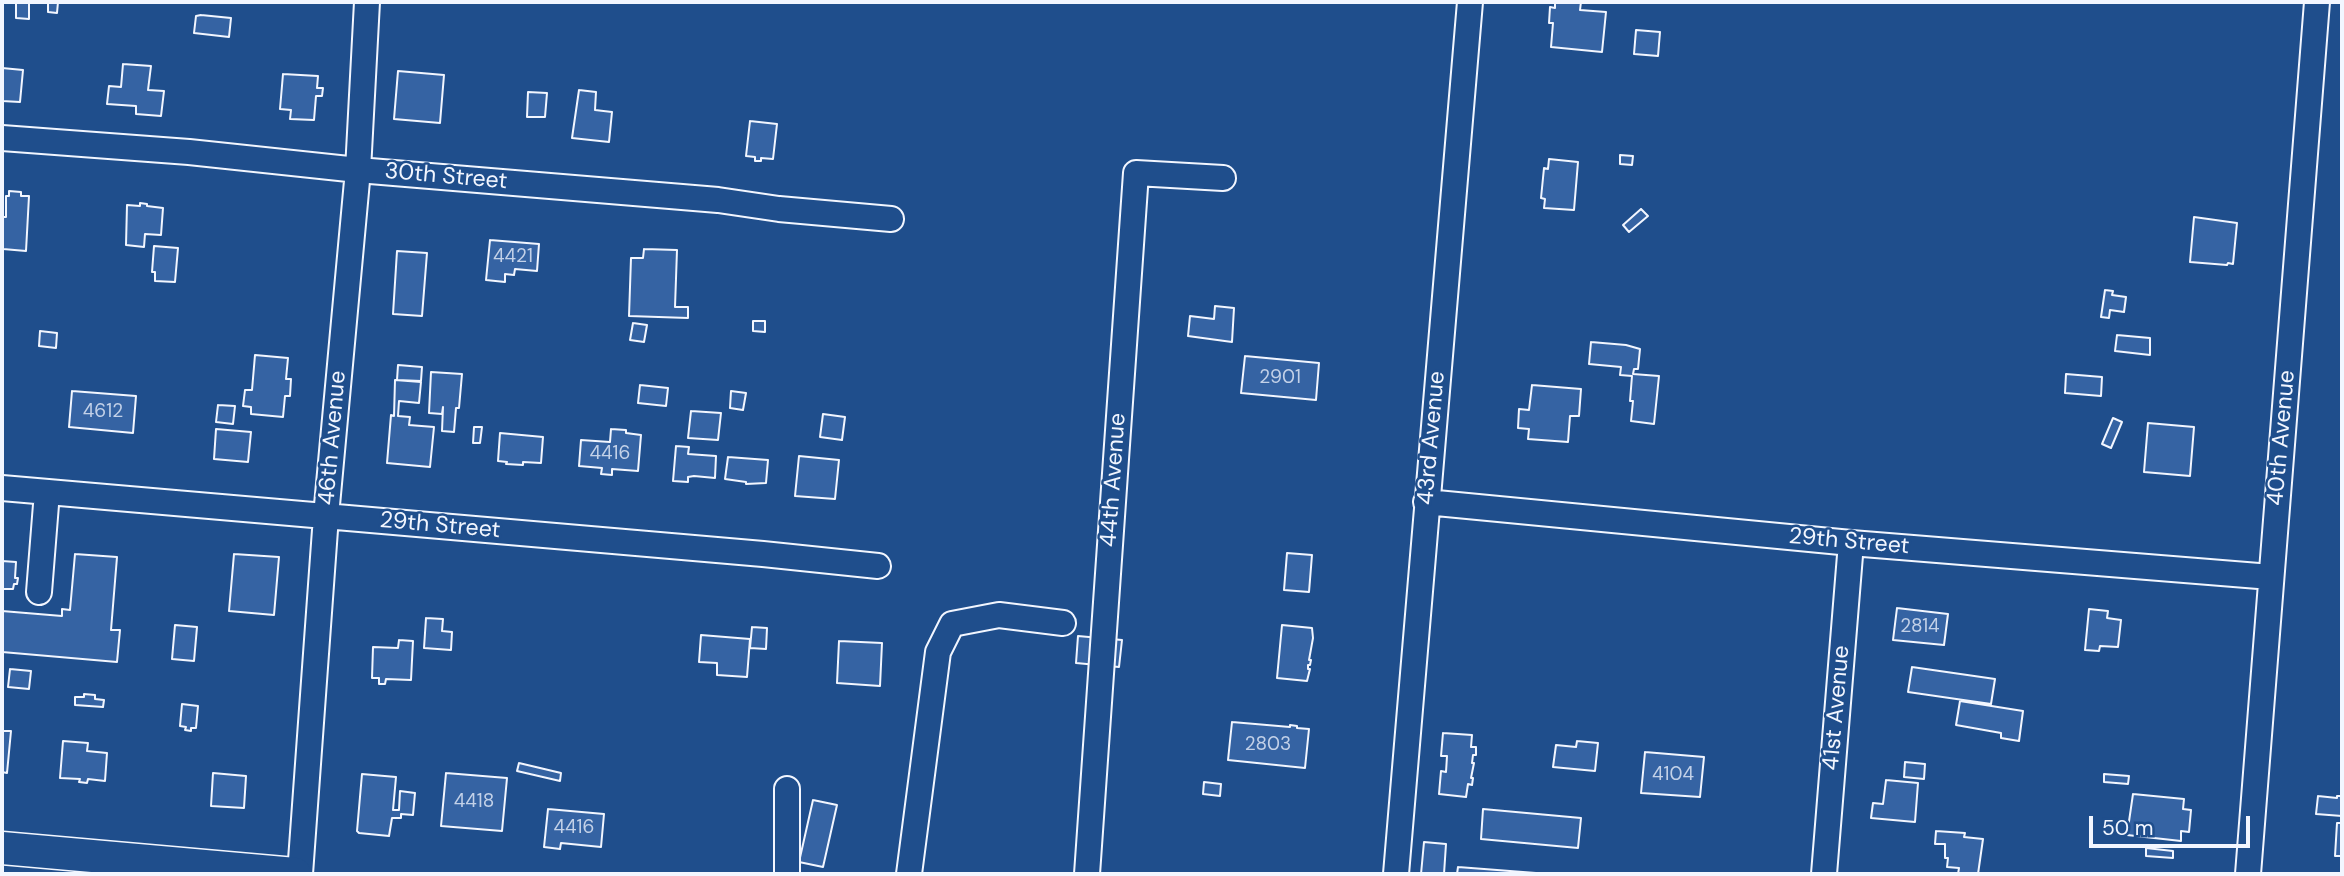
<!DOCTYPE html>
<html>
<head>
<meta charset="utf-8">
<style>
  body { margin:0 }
  #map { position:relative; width:2344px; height:876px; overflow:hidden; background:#1f4e8c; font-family:"DM Sans",sans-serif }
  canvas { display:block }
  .frame { position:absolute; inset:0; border:4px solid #f2f6ff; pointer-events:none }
  .scale { position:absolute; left:2089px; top:816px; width:161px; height:32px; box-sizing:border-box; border:4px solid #f2f6ff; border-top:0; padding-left:9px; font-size:21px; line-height:24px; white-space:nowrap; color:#f2f6ff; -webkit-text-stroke:5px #1f4e8c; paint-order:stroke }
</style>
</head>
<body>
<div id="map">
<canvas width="2344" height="876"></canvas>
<div class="frame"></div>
<div class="scale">50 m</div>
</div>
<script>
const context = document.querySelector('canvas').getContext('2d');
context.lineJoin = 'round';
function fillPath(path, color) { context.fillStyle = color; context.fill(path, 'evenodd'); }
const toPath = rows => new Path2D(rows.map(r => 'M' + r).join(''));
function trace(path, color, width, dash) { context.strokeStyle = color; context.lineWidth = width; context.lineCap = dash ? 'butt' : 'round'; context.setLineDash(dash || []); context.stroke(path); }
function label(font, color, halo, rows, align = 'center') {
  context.font = font + ' "DM Sans",sans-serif'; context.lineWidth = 5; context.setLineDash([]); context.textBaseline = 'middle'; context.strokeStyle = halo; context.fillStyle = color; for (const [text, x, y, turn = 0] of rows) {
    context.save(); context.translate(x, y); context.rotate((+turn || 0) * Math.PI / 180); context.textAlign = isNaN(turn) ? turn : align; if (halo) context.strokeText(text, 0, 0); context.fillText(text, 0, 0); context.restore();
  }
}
const building = toPath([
  [16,2,29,2,29,19,16,18,16,2],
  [48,2,58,2,57,13,48,12,48,2],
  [1555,2,1581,2,1580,10,1606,12,1602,52,1551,47,1553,23,1549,23,1550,7,1555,8,1555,2],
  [201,15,231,18,229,37,194,33,196,16,201,15],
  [1636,30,1660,32,1658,56,1634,54,1636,30],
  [123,64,151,66,148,90,164,91,161,116,136,114,136,106,107,104,109,86,121,87,123,64],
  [2,68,23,70,20,102,2,101,2,68],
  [398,71,444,75,440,123,394,119,398,71],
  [283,74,318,76,317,88,323,88,322,96,316,96,314,120,290,119,291,110,280,109,283,74],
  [579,90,596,92,595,110,612,112,609,142,572,138,579,90],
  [528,92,547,93,545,117,527,117,528,92],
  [750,121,777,124,773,159,761,158,761,161,755,161,755,157,746,156,750,121],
  [1620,155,1633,156,1632,165,1620,164,1620,155],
  [1549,159,1578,162,1574,210,1544,208,1545,199,1541,198,1544,168,1548,169,1549,159],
  [9,191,21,192,21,196,29,196,26,251,3,249,3,217,6,217,6,196,9,196,9,191],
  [140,203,147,204,147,206,163,208,161,235,145,234,144,247,126,245,127,205,140,206,140,203],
  [1641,209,1648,216,1629,232,1623,225,1641,209],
  [2194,217,2237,223,2233,264,2228,263,2227,265,2190,262,2194,217],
  [490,240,539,244,537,271,515,269,514,275,505,274,505,282,486,280,490,240],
  [154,246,178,248,175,282,155,281,155,272,152,272,154,246],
  [644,249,677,250,675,307,688,307,688,318,629,316,631,258,643,258,644,249],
  [397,251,427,253,422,316,393,314,397,251],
  [2105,290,2113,291,2112,295,2126,297,2124,312,2110,310,2109,318,2101,317,2105,290],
  [1215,306,1234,308,1232,342,1188,336,1190,316,1214,319,1215,306],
  [753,321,765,321,765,332,753,331,753,321],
  [633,323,647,325,644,342,630,340,633,323],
  [40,331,57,333,56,348,39,346,40,331],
  [2117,335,2150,338,2150,355,2115,351,2117,335],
  [1591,342,1626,345,1640,349,1638,369,1634,369,1633,374,1659,376,1654,424,1631,421,1633,401,1630,401,1632,376,1620,375,1621,367,1589,364,1591,342],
  [255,355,288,358,286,379,291,379,290,396,285,396,283,417,251,414,251,407,243,406,245,390,252,390,255,355],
  [1245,356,1319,363,1316,400,1241,393,1245,356],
  [398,365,422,367,421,381,397,380,398,365],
  [431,372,462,374,459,408,456,408,454,432,442,431,443,407,442,414,429,413,431,372],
  [2066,374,2102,377,2101,396,2065,393,2066,374],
  [395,380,421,382,419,403,399,401,398,416,410,417,409,425,434,427,430,467,387,463,391,415,394,416,395,380],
  [640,385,668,388,666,406,638,403,640,385],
  [1532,385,1581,389,1579,416,1570,416,1568,442,1528,439,1529,429,1518,428,1519,409,1529,410,1532,385],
  [72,391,136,396,133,433,69,427,72,391],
  [731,391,746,393,743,410,730,408,731,391],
  [218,405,235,406,233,424,216,422,218,405],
  [691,411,721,413,718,440,688,438,691,411],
  [823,414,845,417,842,440,820,437,823,414],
  [2113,418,2122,422,2111,448,2102,444,2113,418],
  [2148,423,2194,427,2190,476,2144,472,2148,423],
  [474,427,482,427,480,443,473,443,474,427],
  [216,429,251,432,248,462,214,459,216,429],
  [611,429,626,430,626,433,641,435,638,471,612,469,612,475,601,474,602,468,579,466,581,440,610,442,611,429],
  [500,433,543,437,541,463,523,462,523,465,506,464,507,462,498,461,500,433],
  [676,446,689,447,688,454,716,456,715,478,694,476,688,477,688,482,673,481,676,446],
  [799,456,839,460,835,499,795,496,799,456],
  [728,457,768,460,766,483,746,484,746,482,725,479,728,457],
  [1287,553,1312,555,1309,592,1284,590,1287,553],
  [75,554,117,557,111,630,120,630,117,662,2,652,2,611,62,616,62,609,70,610,75,554],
  [234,554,279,557,274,615,229,611,234,554],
  [2,561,16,562,15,578,18,578,17,584,14,584,13,589,2,589,2,561],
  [1897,608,1948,614,1944,645,1893,640,1897,608],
  [2089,609,2108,611,2107,618,2121,620,2118,647,2100,646,2099,651,2085,650,2089,609],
  [426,618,443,619,442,631,452,632,451,650,424,648,426,618],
  [175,625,197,627,194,661,172,659,175,625],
  [1282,625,1312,628,1313,638,1309,660,1311,660,1310,665,1308,665,1308,669,1310,669,1307,681,1277,678,1282,625],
  [752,627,767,628,766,649,750,648,752,627],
  [701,635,750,639,747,677,717,675,717,663,699,662,701,635],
  [1078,636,1122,640,1119,667,1076,663,1078,636],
  [399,640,413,641,411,680,386,679,385,684,379,684,379,678,372,678,373,647,398,648,399,640],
  [839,641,882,643,880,686,837,683,839,641],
  [1912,667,1995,679,1991,704,1908,692,1912,667],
  [10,669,31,671,29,689,8,687,10,669],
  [84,694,95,695,95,699,104,700,103,707,75,705,75,697,84,697,84,694],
  [1960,701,2023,711,2019,741,2001,738,2001,733,1956,725,1960,701],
  [182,704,198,706,196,728,191,728,191,731,185,730,186,727,180,726,182,704],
  [1232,722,1290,727,1290,725,1297,726,1297,728,1309,729,1305,768,1228,760,1232,722],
  [2,731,11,731,7,773,2,772,2,731],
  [1443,733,1472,735,1471,747,1476,747,1476,755,1473,755,1472,763,1474,763,1471,778,1473,778,1472,785,1468,784,1466,797,1439,794,1441,771,1446,772,1447,756,1441,756,1443,733],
  [63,741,88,743,87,751,107,753,105,781,88,779,87,783,79,782,80,779,60,778,63,741],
  [1577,741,1598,743,1595,771,1553,767,1556,745,1576,747,1577,741],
  [1645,752,1704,757,1700,797,1641,793,1645,752],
  [1905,762,1925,764,1924,779,1904,777,1905,762],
  [519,763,561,773,560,781,517,771,519,763],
  [213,773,246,776,244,808,211,806,213,773],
  [446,773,507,778,502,831,441,826,446,773],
  [362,774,396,777,393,810,399,810,400,791,415,793,413,815,401,814,401,818,392,818,389,836,359,833,357,831,362,774],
  [2104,774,2129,776,2128,784,2104,782,2104,774],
  [1886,780,1918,783,1915,822,1871,818,1873,803,1883,804,1886,780],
  [1204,782,1221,784,1220,796,1203,794,1204,782],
  [2133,794,2184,799,2183,809,2191,810,2189,832,2181,831,2181,841,2127,835,2133,794],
  [2318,796,2337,798,2337,796,2342,796,2342,816,2316,814,2318,796],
  [813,800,837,805,823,867,799,862,813,800],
  [548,809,604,814,601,847,561,843,560,849,544,847,548,809],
  [1483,809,1581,818,1578,848,1481,839,1483,809],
  [2337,823,2342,823,2342,856,2335,856,2337,823],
  [1936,831,1965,833,1964,837,1983,839,1978,874,1958,874,1959,868,1947,867,1948,858,1945,858,1945,844,1935,844,1936,831],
  [1424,842,1446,844,1444,874,1421,874,1424,842],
  [2146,848,2173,851,2173,858,2146,856,2146,848],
  [1458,867,1536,873,1536,874,1457,874,1458,867]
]);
fillPath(building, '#3563a3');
trace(building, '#f2f6ff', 2);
const minor = toPath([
  [2,138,189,152,358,170,718,200,779,209,891,219],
  [2,488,763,554,878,566],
  [1426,502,1851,543,2271,577],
  [39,592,47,492],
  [787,789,787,874],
  [300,874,326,516,358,170,367,2],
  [909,874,938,652,952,624,999,615,1063,623],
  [1087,874,1136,173,1223,178],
  [1396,874,1470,2],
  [1824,874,1851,543],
  [2248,874,2317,2]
]);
const major = toPath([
  [2,848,295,874]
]);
trace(minor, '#f2f6ff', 28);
trace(major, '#f2f6ff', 35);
trace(minor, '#1f4e8c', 24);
trace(major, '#1f4e8c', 32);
label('19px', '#c3d1e8', null, [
  ["4421",513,257],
  ["2901",1280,378],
  ["4612",103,412],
  ["4416",610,454],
  ["2814",1920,627],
  ["2803",1268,745],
  ["4104",1673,775],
  ["4418",474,802],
  ["4416",574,828]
]);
label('23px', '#f2f6ff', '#1f4e8c', [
  ["30th Street",446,177,5],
  ["46th Avenue",333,438,-85],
  ["43rd Avenue",1432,438,-85],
  ["40th Avenue",2282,438,-85],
  ["44th Avenue",1114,480,-86],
  ["29th Street",440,526,5],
  ["29th Street",1849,542,5],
  ["41st Avenue",1837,708,-85]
]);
</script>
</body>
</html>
